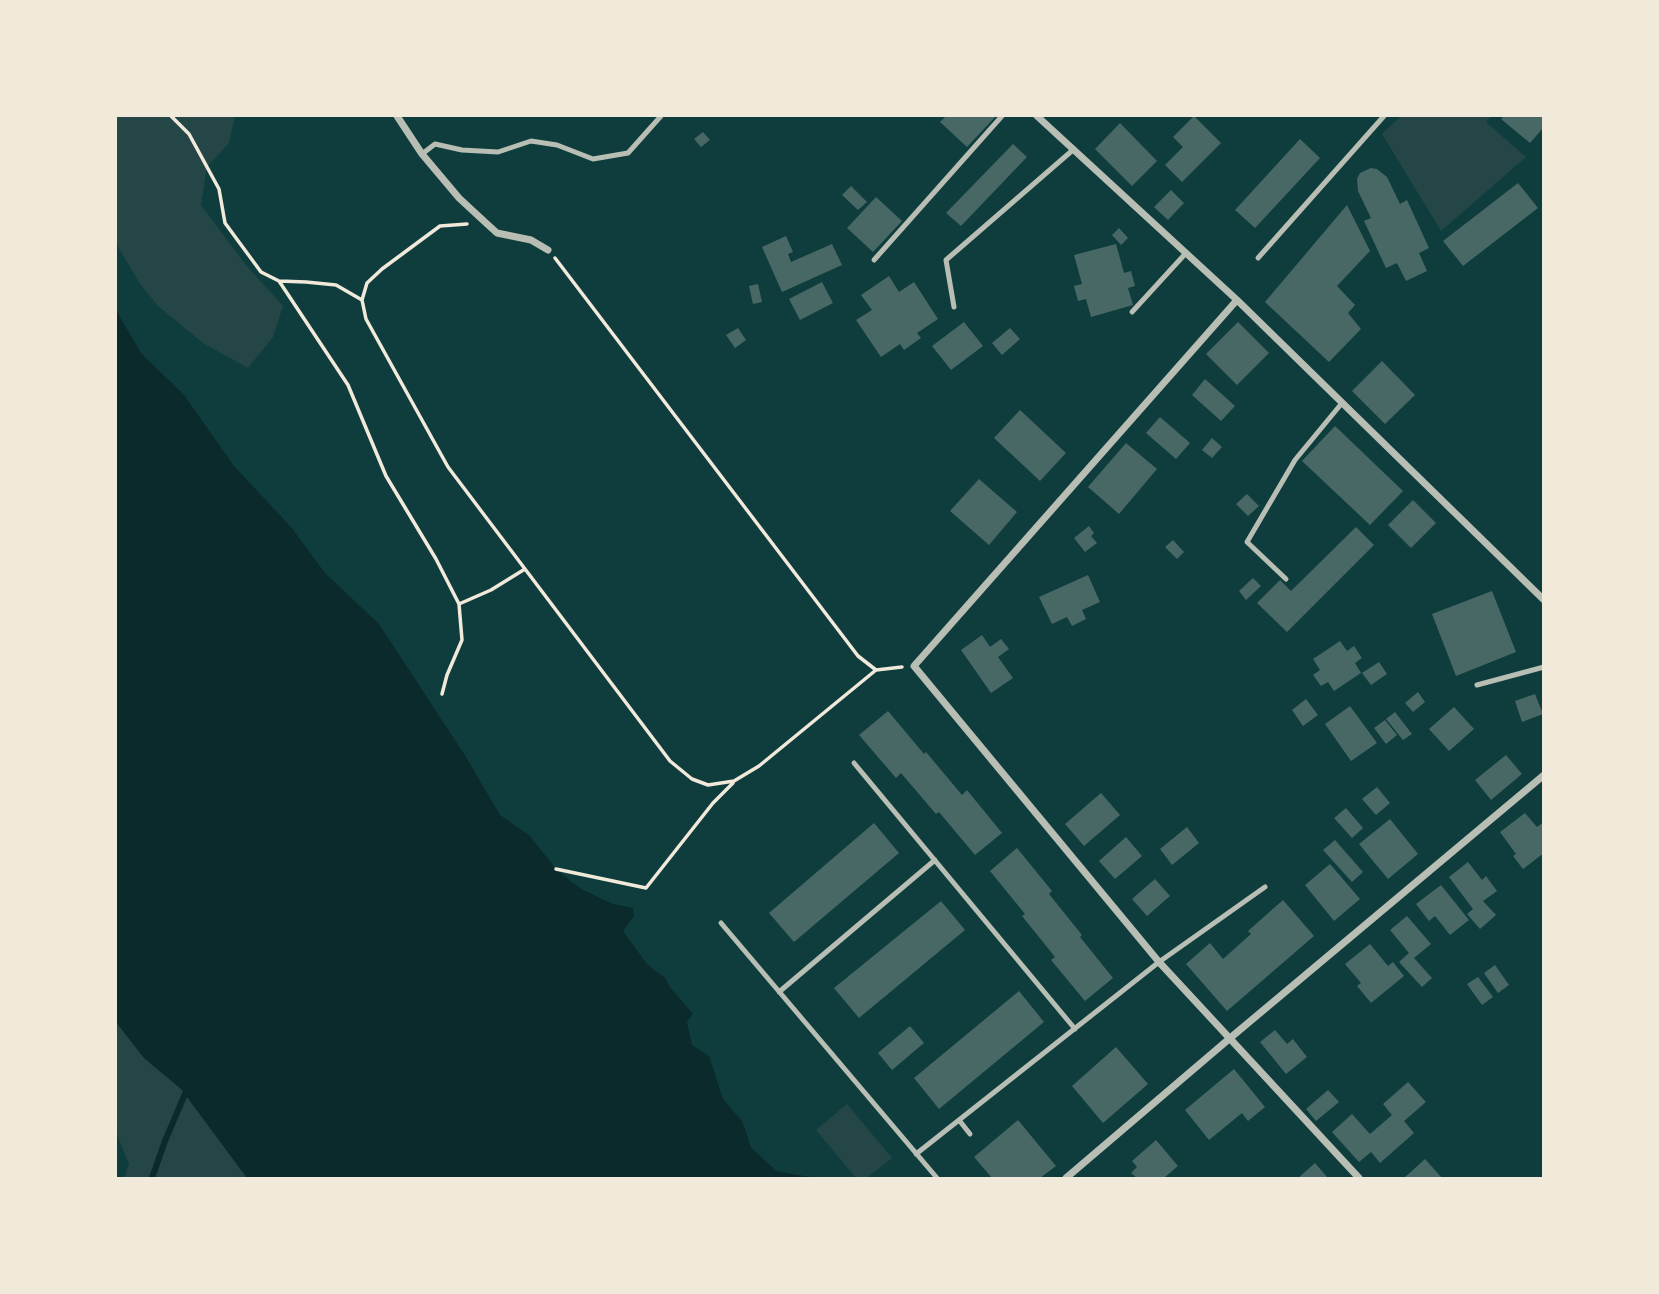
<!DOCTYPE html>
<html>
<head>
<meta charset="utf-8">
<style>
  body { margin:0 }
  #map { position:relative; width:1659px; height:1294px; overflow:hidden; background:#0f3d3e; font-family:Overpass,sans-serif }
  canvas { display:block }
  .frame { position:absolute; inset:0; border:117px solid #f1e9da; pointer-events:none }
</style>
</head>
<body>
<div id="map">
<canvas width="1659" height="1294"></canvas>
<div class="frame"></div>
</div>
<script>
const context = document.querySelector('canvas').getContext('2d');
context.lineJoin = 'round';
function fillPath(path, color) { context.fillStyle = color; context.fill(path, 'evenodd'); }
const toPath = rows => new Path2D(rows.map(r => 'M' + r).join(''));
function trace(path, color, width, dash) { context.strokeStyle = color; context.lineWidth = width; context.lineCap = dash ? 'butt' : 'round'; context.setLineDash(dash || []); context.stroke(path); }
fillPath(toPath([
  [116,116,235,116,229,143,207,167,201,205,246,265,283,306,273,337,248,368,203,343,158,306,141,285,119,249,116,239],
  [1401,116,1492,116,1486,122,1526,157,1441,231,1382,134],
  [116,1022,144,1058,181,1088,247,1178,124,1178,129,1164,116,1133],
  [847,1104,892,1158,867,1178,856,1178,816,1130]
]), '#244646');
fillPath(toPath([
  [116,310,141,353,184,395,234,466,291,527,325,573,379,624,466,757,500,815,530,836,556,869,573,883,583,890,613,904,633,908,634,916,623,931,647,964,666,979,669,986,693,1014,687,1022,692,1045,709,1056,723,1099,742,1121,751,1147,776,1171,815,1178,247,1178,181,1089,144,1058,116,1022]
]), '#0a2a2b');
trace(toPath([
  [152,1178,165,1141,185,1094]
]), '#0a2a2b', 6);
fillPath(toPath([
  [946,116,996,116,967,147,940,122],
  [1194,116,1221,143,1182,182,1165,165,1183,147,1173,137],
  [1504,116,1544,116,1544,127,1530,143,1501,119],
  [1120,123,1157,161,1132,186,1095,149],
  [703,132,710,140,701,147,694,139],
  [1300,139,1320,158,1255,228,1235,210],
  [1013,144,1027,157,961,226,946,213],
  [1371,168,1377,169,1387,177,1400,204,1407,200,1429,248,1419,253,1427,271,1406,281,1397,263,1386,268,1364,221,1371,218,1358,191,1357,179,1360,173],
  [1518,183,1538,208,1463,266,1443,241],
  [851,186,867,202,858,210,842,195],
  [1171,190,1184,203,1168,220,1154,207],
  [876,197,902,221,873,252,847,228],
  [1347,205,1370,251,1337,286,1355,305,1348,313,1361,329,1329,362,1265,302],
  [1119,228,1128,238,1121,245,1112,235],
  [786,236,793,252,788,254,791,262,832,244,842,265,782,292,762,247],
  [1116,244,1124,273,1131,271,1135,286,1128,288,1133,305,1091,317,1086,299,1078,301,1074,286,1082,284,1074,255],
  [889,276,899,292,914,282,938,319,917,333,921,338,904,350,900,344,881,357,856,320,872,310,861,295],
  [822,282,833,303,800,320,789,299],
  [758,284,762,302,753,304,749,286],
  [964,322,983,346,951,370,932,346],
  [1238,322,1269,353,1237,385,1206,354],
  [738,328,746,340,735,348,726,335],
  [1010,328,1020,339,1002,355,992,343],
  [1382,361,1415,395,1385,424,1352,391],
  [1205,379,1235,406,1221,421,1192,395],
  [1020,410,1066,453,1040,481,994,438],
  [1160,417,1190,443,1176,459,1146,433],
  [1335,426,1403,491,1370,525,1302,461],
  [1212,438,1222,447,1212,458,1202,450],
  [1126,443,1157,469,1119,514,1088,487],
  [979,479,1017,512,989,545,950,511],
  [1247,494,1259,506,1248,516,1236,504],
  [1413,500,1436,523,1411,548,1388,525],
  [1089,526,1094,533,1091,536,1097,543,1085,552,1074,538],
  [1356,527,1374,545,1287,632,1257,603,1280,580,1291,591],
  [1173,540,1184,552,1177,559,1165,547],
  [1088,575,1100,602,1082,610,1086,619,1072,626,1067,617,1052,624,1039,597],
  [1253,578,1261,586,1246,600,1239,591],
  [1492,591,1516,652,1456,676,1432,614],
  [982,635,990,647,1001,639,1009,649,998,657,1013,678,991,693,961,650],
  [1340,641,1347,651,1354,646,1362,658,1355,663,1361,673,1334,691,1328,682,1321,686,1313,675,1320,670,1313,659],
  [1379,662,1387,674,1371,685,1362,673],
  [1418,692,1425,702,1413,712,1405,703],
  [1535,694,1543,714,1522,722,1515,701],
  [1306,699,1318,715,1303,726,1292,710],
  [1350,706,1377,743,1351,761,1325,724],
  [1454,707,1474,729,1449,751,1429,729],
  [888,711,924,754,926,752,962,795,967,790,1002,833,975,855,939,812,936,814,901,773,896,778,859,735],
  [1395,712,1412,734,1403,740,1386,719],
  [1385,720,1397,735,1386,744,1374,728],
  [1506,755,1522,774,1491,800,1475,780],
  [1377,787,1390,803,1376,815,1362,799],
  [1101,793,1120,815,1084,846,1065,824],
  [1346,808,1363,828,1352,838,1334,818],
  [1525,813,1537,827,1544,822,1544,853,1523,869,1513,856,1516,854,1500,832],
  [1390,819,1418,854,1388,879,1359,844],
  [874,823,899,853,794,942,769,913],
  [1187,827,1199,843,1172,865,1160,849],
  [1126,837,1142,856,1115,879,1099,861],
  [1335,840,1363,872,1352,882,1323,850],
  [1017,848,1052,891,1049,894,1082,935,1080,937,1113,978,1085,1001,1051,960,1055,957,1022,916,1025,914,990,871],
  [1468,862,1482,880,1486,876,1497,891,1483,901,1496,915,1480,929,1467,914,1473,909,1449,877],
  [1330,864,1360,899,1334,921,1305,885],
  [1155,879,1170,896,1147,916,1132,899],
  [1441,885,1469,920,1450,935,1435,916,1429,921,1416,904],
  [1283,900,1314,936,1227,1011,1186,964,1210,943,1223,959,1251,934,1248,931],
  [941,901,965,930,859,1018,834,988],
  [1407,916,1431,944,1414,958,1432,978,1422,987,1399,962,1409,953,1390,930],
  [1370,944,1388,966,1393,962,1404,976,1371,1003,1357,986,1361,983,1345,964],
  [1495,965,1509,985,1498,993,1484,973],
  [1478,977,1493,997,1482,1005,1467,984],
  [1019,991,1044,1022,939,1109,914,1078],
  [910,1026,924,1043,892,1070,878,1053],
  [1275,1030,1287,1044,1293,1039,1307,1057,1286,1074,1260,1042],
  [1116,1047,1148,1084,1103,1123,1072,1086],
  [1234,1069,1265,1107,1248,1121,1242,1113,1209,1140,1185,1110],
  [1408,1082,1426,1102,1404,1121,1414,1133,1380,1163,1371,1152,1359,1162,1332,1132,1352,1114,1370,1134,1392,1115,1383,1104],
  [1328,1090,1339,1102,1316,1121,1306,1109],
  [1018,1120,1056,1166,1040,1178,992,1178,974,1157],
  [1156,1140,1178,1166,1164,1178,1137,1178,1131,1173,1137,1167,1132,1161],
  [1425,1159,1442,1178,1404,1178],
  [1315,1163,1327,1177,1325,1178,1298,1178]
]), '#486865');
trace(toPath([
  [171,116,189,134,219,189,225,223,261,272,279,281,306,282,336,285,362,300],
  [467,224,440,226,382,269,367,283,362,300,366,319,448,467,670,761,692,779,708,785,734,781,759,766,876,670],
  [555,258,858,656,876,670,902,667],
  [279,281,348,385,386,476,436,559,459,604,462,640,447,675,442,694],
  [459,604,491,590,525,569],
  [556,869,646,888,713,803,733,783]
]), '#f1e9da', 3.5);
trace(toPath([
  [422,154,435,144,462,150,498,152,531,141,557,145,593,159,628,153,661,116],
  [1258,258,1384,116],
  [874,260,1002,116],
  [954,307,946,260,1074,149],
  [1132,312,1186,253],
  [1286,579,1247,542,1295,460,1342,403],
  [1477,685,1544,667],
  [854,763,1075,1029],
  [721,923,937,1178],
  [779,992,935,860],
  [959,1120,970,1134],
  [916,1154,1159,962,1265,887]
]), '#b8beb3', 5);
trace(toPath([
  [397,116,422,154,459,198,486,223,497,233,531,240,548,250],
  [1037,116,1237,300,1544,600],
  [1237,300,914,666,1159,962,1359,1178],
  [1066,1178,1229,1039,1544,775]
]), '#b8beb3', 7);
</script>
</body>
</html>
